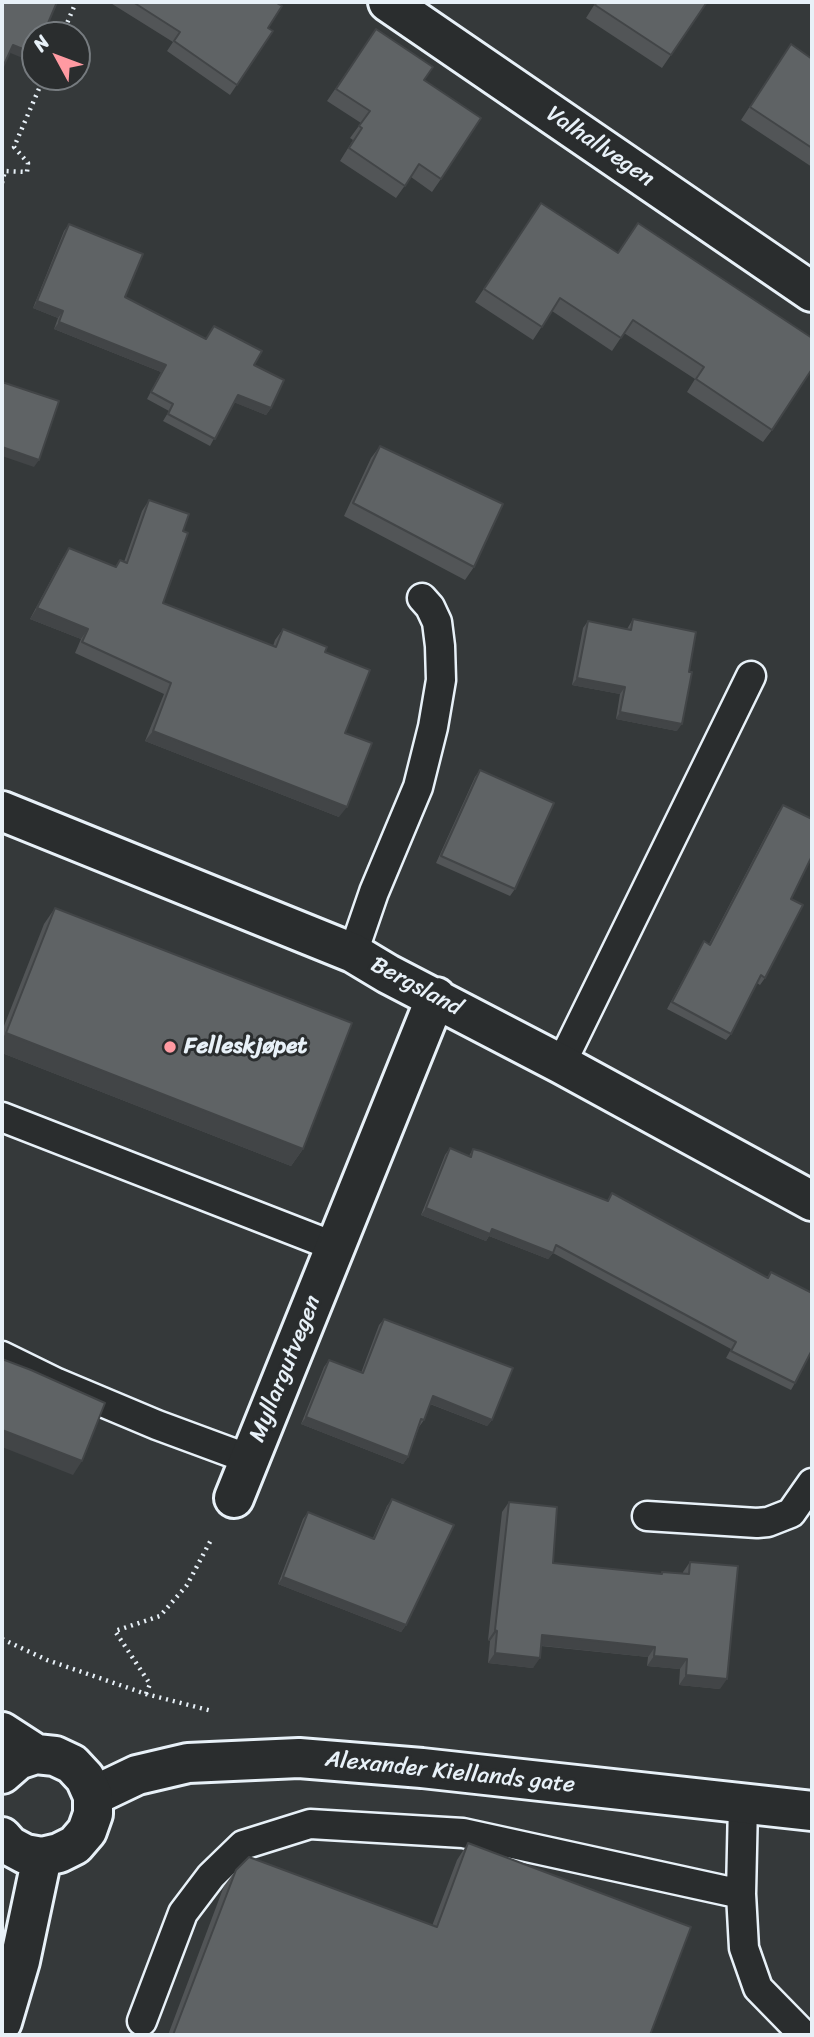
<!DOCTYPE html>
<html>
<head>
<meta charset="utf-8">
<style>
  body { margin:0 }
  #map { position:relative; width:814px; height:2037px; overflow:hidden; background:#35393a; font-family:Sriracha,sans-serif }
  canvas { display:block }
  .frame { position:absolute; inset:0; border:4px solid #e8f1f8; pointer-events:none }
  .north { position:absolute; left:21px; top:21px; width:70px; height:70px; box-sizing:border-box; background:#2a2d2e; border:2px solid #767b7f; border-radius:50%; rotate:311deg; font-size:19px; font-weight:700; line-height:28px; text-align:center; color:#e8f1f8 }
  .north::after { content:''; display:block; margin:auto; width:24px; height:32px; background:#ff9aa2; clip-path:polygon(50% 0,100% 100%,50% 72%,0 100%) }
</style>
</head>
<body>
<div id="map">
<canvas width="814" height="2037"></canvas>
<div class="frame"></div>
<div class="north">N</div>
</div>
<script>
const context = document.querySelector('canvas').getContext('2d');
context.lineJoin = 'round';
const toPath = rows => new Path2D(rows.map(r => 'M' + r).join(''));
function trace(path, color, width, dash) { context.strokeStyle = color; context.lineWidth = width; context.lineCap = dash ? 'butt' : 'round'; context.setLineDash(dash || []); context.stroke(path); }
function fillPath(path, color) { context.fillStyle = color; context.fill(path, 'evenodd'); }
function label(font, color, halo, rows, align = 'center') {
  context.font = font + ' Sriracha,sans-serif'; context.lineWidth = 6; context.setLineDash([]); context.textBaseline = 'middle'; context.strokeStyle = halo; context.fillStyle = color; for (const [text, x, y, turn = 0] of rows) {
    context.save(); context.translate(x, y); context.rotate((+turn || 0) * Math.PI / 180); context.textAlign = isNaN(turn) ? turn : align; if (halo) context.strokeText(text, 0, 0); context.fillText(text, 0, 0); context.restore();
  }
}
const service = toPath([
  [353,953,374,892,418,787,433,727,441,680,440,646,437,622,430,607,422,598],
  [561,1064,751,676],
  [2,1117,336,1247],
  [2,1356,57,1383,157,1425,249,1459],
  [647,1516,757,1523,768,1522,791,1513,812,1483],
  [743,1804,741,1894,744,1948,758,1988,804,2035],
  [142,2021,183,1913,211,1876,243,1845,310,1824,463,1833,741,1894]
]);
const minor = toPath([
  [388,2,812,292],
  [2,811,353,953,388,974,561,1064,812,1201],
  [234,1498,436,997]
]);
const secondary = toPath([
  [93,1796,137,1775,188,1763,299,1758,422,1768,812,1811]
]);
const primary = toPath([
  [2,1732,36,1754],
  [2,1774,18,1760,36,1754,55,1756,72,1764,85,1778,93,1796,93,1814,87,1831,75,1845,59,1853,42,1857,25,1854,10,1846,2,1837],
  [2,2022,20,1961,42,1857]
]);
trace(service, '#e8f1f8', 33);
trace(minor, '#e8f1f8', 44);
trace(secondary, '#e8f1f8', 44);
trace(primary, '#e8f1f8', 44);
trace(toPath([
  [62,35,76,2],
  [2,183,5,171,27,172,28,163,14,147,44,77],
  [2,1639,47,1660,146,1694,212,1711],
  [146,1694,150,1684,115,1631,160,1616,187,1585,212,1538]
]), '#e8f1f8', 4.5, [2, 5]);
trace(service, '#2a2d2e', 28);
trace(minor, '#2a2d2e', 38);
trace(secondary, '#2a2d2e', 38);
trace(primary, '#2a2d2e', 38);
fillPath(toPath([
  [109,2,275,2,268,28,273,31,230,95,167,51,173,42],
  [596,2,707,2,662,68,586,18],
  [376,29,424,80,441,179,432,192,411,177,396,198,340,161,353,140,350,138,361,123,327,101],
  [782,57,812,59,812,167,741,120],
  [541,203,772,430,763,442,687,392,695,379,624,333,612,351,552,311,533,340,475,302],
  [69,224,125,297,206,339,214,326,254,365,271,408,266,415,234,402,210,446,163,421,169,411,147,399,161,372,54,329,58,318,33,308,64,231],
  [380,446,474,567,465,580,344,516,371,458],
  [149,500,183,531,163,603,273,646,275,640,283,629,325,652,345,733,339,817,145,741,164,694,75,653,81,639,30,619,62,559,69,548,115,567,120,560,124,562,142,511],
  [633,619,677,731,616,719,620,694,572,685,583,628,588,621,627,629],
  [480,770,515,889,510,896,436,863,475,777],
  [783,805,791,899,765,978,760,985,757,983,731,1034,726,1040,667,1009,700,948,704,941,709,944,778,812],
  [55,908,303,1149,291,1166,2,1053,2,1031,44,924],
  [450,1148,469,1156,473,1149,607,1201,612,1193,767,1277,771,1272,795,1383,791,1390,726,1358,731,1349,553,1253,548,1259,489,1236,486,1241,421,1215,445,1155],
  [384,1319,492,1420,487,1426,430,1404,424,1420,419,1427,408,1457,403,1464,301,1424,324,1367,329,1360,361,1373,379,1325],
  [392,1499,406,1625,401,1632,278,1584,303,1519,308,1512,373,1538,387,1506],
  [509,1502,553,1563,661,1574,662,1572,683,1574,683,1572,690,1562,720,1689,679,1685,680,1669,647,1666,648,1657,541,1646,533,1668,488,1663,490,1641,488,1640,502,1512],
  [468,1843,650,2035,168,2035,224,1886,236,1870,432,1926,457,1860]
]), '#525557');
fillPath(toPath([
  [13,45,35,54,30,61,8,52],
  [37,301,63,311,58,318,33,308],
  [59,322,166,365,161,372,54,329],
  [238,395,271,408,266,415,233,402],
  [2,447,39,460,34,467,2,456],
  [37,608,88,629,81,639,30,619],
  [577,678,625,687,620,694,572,685],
  [620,712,682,724,677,731,616,719],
  [153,731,347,807,339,817,145,741],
  [6,1033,303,1149,291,1166,2,1053,2,1039],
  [426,1208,492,1229,553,1253,548,1259,489,1236,486,1241,421,1215],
  [433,1396,492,1420,487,1426,428,1403],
  [306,1417,408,1457,403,1464,301,1424],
  [2,1429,82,1461,73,1475,2,1447],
  [283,1577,406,1625,401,1632,278,1584],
  [495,1630,497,1631,490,1641,488,1640],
  [542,1635,655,1647,648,1657,535,1645],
  [495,1653,540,1658,533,1668,488,1663],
  [654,1656,687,1659,680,1669,647,1666],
  [686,1675,727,1679,720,1689,679,1685]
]), '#424547');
const building = toPath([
  [2,2,57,2,43,35,35,35,35,54,13,45,2,69,2,2],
  [133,2,275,2,282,6,268,28,273,31,237,85,174,41,180,32,133,2],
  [597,2,707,2,671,55,595,5,597,2],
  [376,29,433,67,424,80,481,118,441,179,419,164,405,186,349,148,362,128,359,126,370,111,336,89,376,29],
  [791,44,812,59,812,148,750,107,791,44],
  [541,203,618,253,638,223,812,338,812,369,772,430,696,379,704,367,633,320,621,338,560,298,542,327,484,289,541,203],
  [69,224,143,254,125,297,206,339,214,326,262,351,254,365,284,380,271,408,238,395,215,439,168,414,173,404,151,392,166,365,59,322,63,311,37,301,69,224],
  [2,382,59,401,39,460,2,447,2,382],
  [380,446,503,504,474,567,353,503,380,446],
  [149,500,189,514,183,531,188,533,163,603,276,647,283,629,327,647,325,652,370,670,345,733,372,743,347,807,153,731,171,683,82,642,88,629,37,608,69,548,116,567,120,560,127,563,149,500],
  [633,619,696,632,689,672,692,672,682,724,620,712,625,687,577,678,588,621,631,630,633,619],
  [480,770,554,803,515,889,441,856,480,770],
  [783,805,812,819,812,856,791,899,803,905,765,978,761,975,731,1034,672,1002,704,941,710,945,783,805],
  [55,908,352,1023,303,1149,6,1033,55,908],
  [450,1148,471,1157,473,1149,481,1151,608,1201,612,1193,768,1278,771,1272,812,1293,812,1350,795,1383,731,1351,736,1342,556,1245,553,1253,492,1229,490,1234,426,1208,450,1148],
  [384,1319,513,1368,492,1420,433,1396,424,1420,421,1419,408,1457,306,1417,329,1360,363,1373,384,1319],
  [2,1359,31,1370,105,1403,82,1461,2,1430,2,1359],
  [392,1499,454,1525,406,1625,283,1577,308,1512,374,1539,392,1499],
  [509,1502,557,1507,553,1563,662,1574,662,1572,689,1574,690,1562,738,1566,727,1679,686,1675,687,1659,654,1656,655,1647,542,1635,540,1658,495,1653,497,1631,495,1630,509,1502],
  [468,1843,691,1927,650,2035,173,2035,236,1870,249,1857,437,1927,468,1843]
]);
fillPath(building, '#5f6365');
trace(building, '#424547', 2);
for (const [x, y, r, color] of [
  [170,1047,7,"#ff9aa2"]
]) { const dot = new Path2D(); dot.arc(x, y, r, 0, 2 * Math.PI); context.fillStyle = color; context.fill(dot); trace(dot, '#2a2d2e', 2.5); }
label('23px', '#e8f1f8', '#2a2d2e', [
  ["Valhallvegen",600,147,34],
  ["Bergsland",416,987,28],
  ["Myllargutvegen",286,1369,-68],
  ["Alexander Kiellands gate",450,1773,6]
]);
label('bold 23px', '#e8f1f8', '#2a2d2e', [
  ["Felleskjøpet",184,1047]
], 'left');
</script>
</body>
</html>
